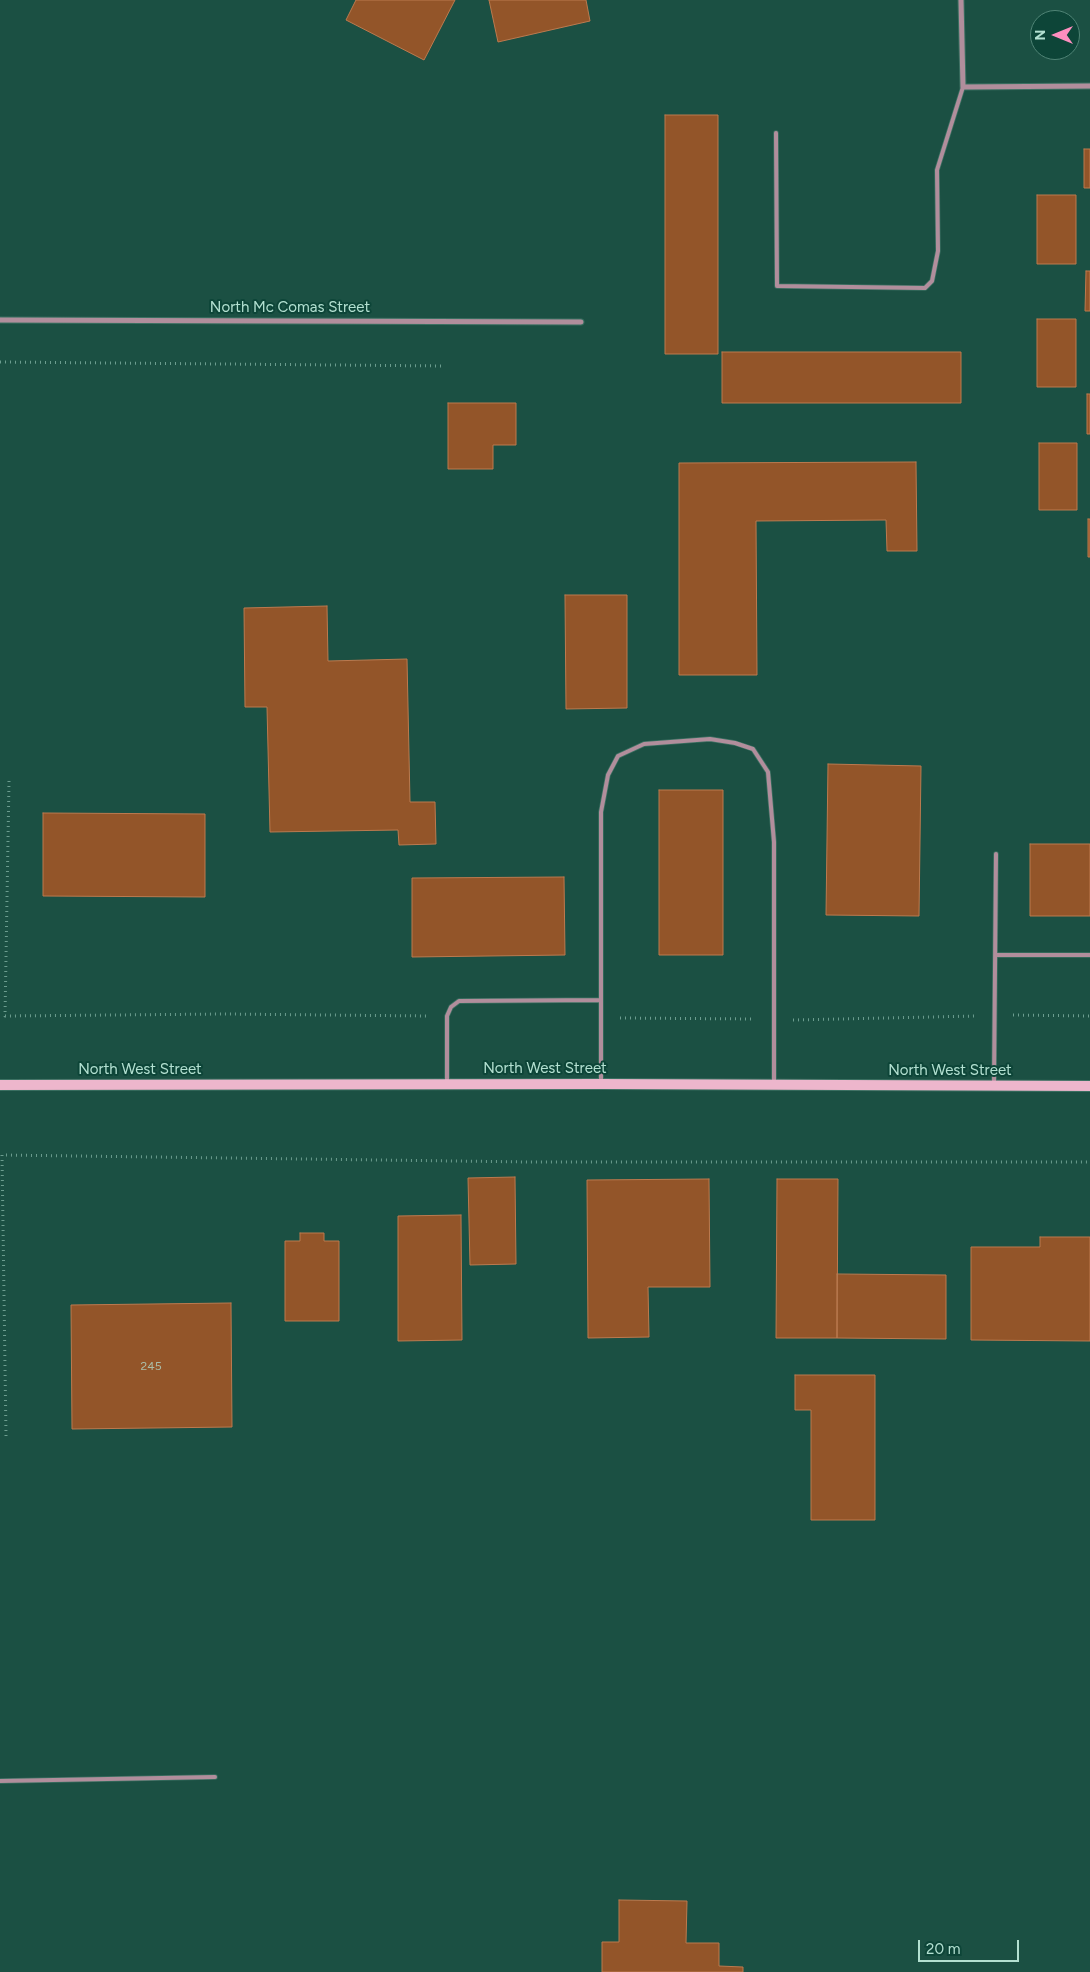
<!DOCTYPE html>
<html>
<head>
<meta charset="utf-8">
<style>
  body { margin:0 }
  #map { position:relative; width:1090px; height:1972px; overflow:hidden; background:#1b5043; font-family:Figtree,sans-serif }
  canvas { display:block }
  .north { position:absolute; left:1030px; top:10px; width:50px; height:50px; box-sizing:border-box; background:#0d4538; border:1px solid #4f8375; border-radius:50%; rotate:270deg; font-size:14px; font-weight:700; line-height:20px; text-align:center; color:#b3e0d1 }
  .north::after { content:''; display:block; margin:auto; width:18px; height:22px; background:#fd8ebf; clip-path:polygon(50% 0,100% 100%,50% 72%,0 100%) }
  .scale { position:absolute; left:918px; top:1940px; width:101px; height:22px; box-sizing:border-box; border:2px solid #b3e0d1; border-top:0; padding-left:6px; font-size:15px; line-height:18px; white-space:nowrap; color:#b3e0d1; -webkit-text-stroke:4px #0d4538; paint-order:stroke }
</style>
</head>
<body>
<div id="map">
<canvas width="1090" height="1972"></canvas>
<div class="north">N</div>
<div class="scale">20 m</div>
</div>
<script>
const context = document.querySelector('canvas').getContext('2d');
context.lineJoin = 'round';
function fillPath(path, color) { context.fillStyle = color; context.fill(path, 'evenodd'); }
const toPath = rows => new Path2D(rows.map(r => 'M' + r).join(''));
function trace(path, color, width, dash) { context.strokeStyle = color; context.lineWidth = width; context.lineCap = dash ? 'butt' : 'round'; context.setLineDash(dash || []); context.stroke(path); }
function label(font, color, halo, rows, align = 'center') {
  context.font = font + ' Figtree,sans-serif'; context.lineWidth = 4; context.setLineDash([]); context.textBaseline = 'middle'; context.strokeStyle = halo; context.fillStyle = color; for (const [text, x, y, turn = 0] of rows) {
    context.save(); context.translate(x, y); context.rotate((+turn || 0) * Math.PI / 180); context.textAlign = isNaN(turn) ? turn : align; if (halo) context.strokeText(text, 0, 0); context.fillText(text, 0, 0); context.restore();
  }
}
const building = toPath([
  [356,0,455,0,424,60,346,20,356,0],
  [489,0,586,0,590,21,498,42,489,0],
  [665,115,718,115,718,354,665,354,665,115],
  [1084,149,1090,149,1090,188,1084,188,1084,149],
  [1037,195,1076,195,1076,264,1037,264,1037,195],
  [1086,271,1090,271,1090,311,1085,311,1086,271],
  [1037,319,1076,319,1076,387,1037,387,1037,319],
  [722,352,961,352,961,403,722,403,722,352],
  [1087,394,1090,394,1090,434,1087,434,1087,394],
  [448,403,516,403,516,445,493,445,493,469,448,469,448,403],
  [1039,443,1077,443,1077,510,1039,510,1039,443],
  [916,462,917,551,887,551,886,520,756,521,757,675,679,675,679,463,916,462],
  [1088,519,1090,519,1090,557,1088,557,1088,519],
  [565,595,627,595,627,708,566,709,565,595],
  [327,606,328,661,407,659,410,802,435,802,436,844,399,845,398,830,270,832,267,707,245,707,244,608,327,606],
  [828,764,921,766,919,916,826,915,828,764],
  [659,790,723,790,723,955,659,955,659,790],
  [43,813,205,814,205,897,43,896,43,813],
  [1030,844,1090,844,1090,916,1030,916,1030,844],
  [564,877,565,955,412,957,412,878,564,877],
  [515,1177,516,1264,470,1265,468,1178,515,1177],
  [709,1179,710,1287,648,1287,649,1337,588,1338,587,1180,709,1179],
  [777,1179,838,1179,837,1338,776,1338,777,1179],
  [461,1215,462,1340,398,1341,398,1216,461,1215],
  [300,1233,324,1233,324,1241,339,1241,339,1321,285,1321,285,1241,300,1241,300,1233],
  [1040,1237,1090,1237,1090,1341,971,1340,971,1247,1040,1247,1040,1237],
  [837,1274,946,1275,946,1339,837,1338,837,1274],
  [231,1303,232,1427,72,1429,71,1305,231,1303],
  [795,1375,875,1375,875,1520,811,1520,811,1410,795,1410,795,1375],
  [619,1900,687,1901,686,1943,719,1943,719,1966,743,1967,743,1972,602,1972,602,1942,619,1942,619,1900]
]);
fillPath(building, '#935529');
trace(building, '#bc7a4f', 1);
const service = toPath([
  [776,133,777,286,925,288,932,281,938,251,937,170,963,87],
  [996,955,1090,955],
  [601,1083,601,812,608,775,618,756,644,744,710,739,735,743,753,749,768,772,774,842,774,1083],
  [447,1084,447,1016,451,1007,459,1001,601,1000],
  [994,1084,996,854],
  [0,1781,215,1777]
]);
const minor = toPath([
  [961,0,963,87,1090,86],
  [0,320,581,322]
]);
const secondary = toPath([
  [0,1085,601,1084,1090,1086]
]);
trace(service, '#3c7062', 5.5);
trace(minor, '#3c7062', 7);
trace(secondary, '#3c7062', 12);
trace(toPath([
  [0,362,445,366],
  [9,781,5,1016,224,1014,429,1016],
  [1013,1015,1090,1016],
  [620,1018,754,1019],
  [793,1020,976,1016],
  [6,1436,2,1155,530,1162,1090,1162]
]), '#6c9d8f', 3, [1, 4]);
trace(service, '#b18e9c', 4);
trace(minor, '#b18e9c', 5);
trace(secondary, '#edb6cc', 10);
label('12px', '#abbda7', null, [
  ["245",151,1366]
]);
label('15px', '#b3e0d1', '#0d4538', [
  ["North Mc Comas Street",290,308],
  ["North West Street",545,1069],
  ["North West Street",140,1070],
  ["North West Street",950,1071]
]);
</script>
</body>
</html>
